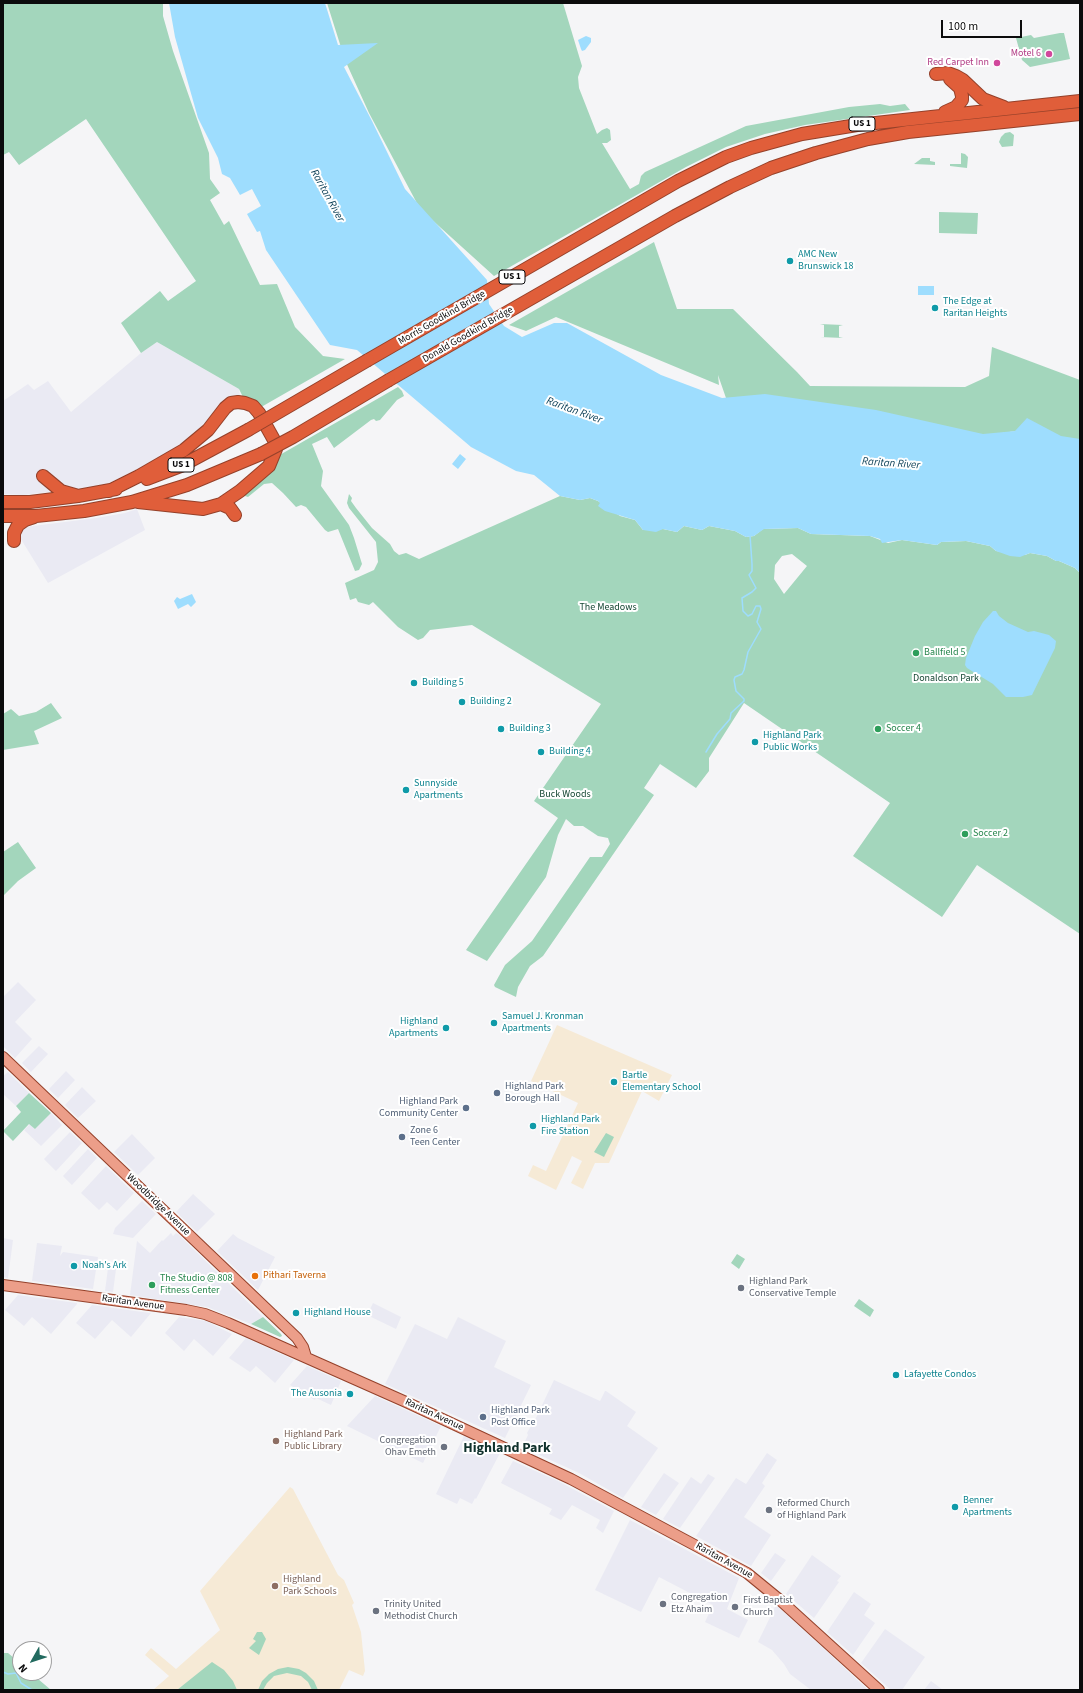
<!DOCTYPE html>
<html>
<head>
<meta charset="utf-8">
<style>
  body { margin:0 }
  #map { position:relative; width:1083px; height:1693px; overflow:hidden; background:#f5f5f7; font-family:"Source Sans 3",sans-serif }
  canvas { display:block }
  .frame { position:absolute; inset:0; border:4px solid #0b0b0c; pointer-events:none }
  .north { position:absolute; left:12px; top:1641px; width:40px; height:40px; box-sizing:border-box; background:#fff; border:1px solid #9d9d9e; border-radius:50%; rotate:231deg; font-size:11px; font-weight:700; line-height:16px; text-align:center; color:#0b0b0c }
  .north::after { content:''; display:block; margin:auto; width:14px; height:18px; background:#226a5f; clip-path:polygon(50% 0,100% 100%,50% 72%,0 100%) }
  .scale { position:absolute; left:941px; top:20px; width:81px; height:18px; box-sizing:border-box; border:2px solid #0b0b0c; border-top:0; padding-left:5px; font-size:12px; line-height:14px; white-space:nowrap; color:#0b0b0c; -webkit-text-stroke:3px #fff; paint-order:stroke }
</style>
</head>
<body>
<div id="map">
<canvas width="1083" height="1693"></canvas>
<div class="frame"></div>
<div class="north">N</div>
<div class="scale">100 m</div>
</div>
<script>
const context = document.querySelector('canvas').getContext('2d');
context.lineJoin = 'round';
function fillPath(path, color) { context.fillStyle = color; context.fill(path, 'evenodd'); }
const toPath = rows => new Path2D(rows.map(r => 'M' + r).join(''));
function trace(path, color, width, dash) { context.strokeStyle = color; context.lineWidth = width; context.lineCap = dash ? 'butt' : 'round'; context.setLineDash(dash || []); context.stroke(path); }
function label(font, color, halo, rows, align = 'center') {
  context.font = font + ' "Source Sans 3",sans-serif'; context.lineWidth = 4; context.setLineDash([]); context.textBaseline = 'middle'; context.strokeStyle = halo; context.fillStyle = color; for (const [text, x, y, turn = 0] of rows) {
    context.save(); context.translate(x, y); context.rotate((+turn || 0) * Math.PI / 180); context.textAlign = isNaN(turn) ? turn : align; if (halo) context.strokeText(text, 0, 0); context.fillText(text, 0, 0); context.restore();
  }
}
fillPath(toPath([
  [157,342,239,389,240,396,224,403,205,424,172,454,139,471,101,486,23,495,3,494,3,401,28,384,34,390,48,381,71,412,141,353],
  [137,509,145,530,48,583,19,536,19,532,25,527,96,518,125,513],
  [18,982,36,1000,15,1022,32,1039,15,1058,3,1046,3,997],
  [39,1046,48,1054,31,1072,22,1063],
  [66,1071,75,1080,58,1098,49,1089],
  [8,1072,29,1093,16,1106,3,1094,3,1076],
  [82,1087,96,1101,78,1118,65,1105],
  [51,1113,62,1125,41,1146,24,1130,30,1124,35,1129],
  [70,1132,82,1143,56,1171,44,1159],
  [132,1134,155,1158,138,1175,114,1152],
  [88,1149,97,1158,72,1185,63,1176],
  [106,1166,134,1193,117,1211,107,1202,99,1210,81,1193],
  [193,1194,215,1214,197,1232,176,1212],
  [142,1201,156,1214,133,1238,113,1234,115,1228],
  [171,1233,173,1236,176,1233,179,1235,263,1317,251,1324,207,1307,130,1295,137,1241,150,1253,162,1240,163,1241],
  [233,1234,238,1238,275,1257,258,1290,217,1251],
  [3,1238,13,1240,8,1278,3,1277],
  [37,1243,62,1246,60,1256,63,1252,98,1257,93,1289,32,1281],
  [108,1268,116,1269,113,1292,105,1291],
  [18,1295,77,1303,77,1304,51,1334,32,1317,24,1326,5,1310],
  [373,1303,401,1317,396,1329,367,1315],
  [92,1305,150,1313,151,1313,131,1337,112,1320,95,1339,76,1323],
  [179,1317,206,1321,232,1334,213,1356,194,1339,184,1351,165,1333],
  [458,1317,506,1341,494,1367,531,1385,505,1438,385,1384,415,1324,447,1339],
  [246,1338,294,1360,275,1383,256,1366,250,1372,229,1358],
  [307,1366,341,1381,331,1405,316,1398,315,1400,313,1399,290,1385],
  [554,1380,600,1401,605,1391,606,1391,636,1412,627,1426,658,1448,623,1498,579,1473,522,1447,528,1435,527,1433,532,1424,534,1422],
  [375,1396,441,1426,423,1463,347,1426],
  [464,1436,500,1453,476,1499,475,1498,472,1504,460,1498,457,1504,436,1494],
  [767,1453,777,1460,762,1483,765,1486,744,1517,771,1535,751,1566,696,1536,736,1478,746,1484],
  [513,1461,558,1481,614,1511,603,1533,596,1528,600,1520,572,1505,561,1520,549,1514,552,1509,501,1483],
  [664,1473,679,1483,656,1515,641,1507],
  [708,1474,715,1478,680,1528,663,1519,691,1477,701,1484],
  [630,1520,739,1578,727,1609,748,1620,739,1638,705,1622,713,1605,659,1577,641,1612,595,1590],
  [775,1553,786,1560,771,1581,761,1573],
  [812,1555,841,1576,837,1581,839,1582,814,1618,786,1594],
  [854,1592,871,1604,864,1615,875,1623,853,1655,827,1632],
  [776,1605,820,1645,868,1690,811,1690,790,1674,784,1664,772,1650,758,1642],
  [885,1629,925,1657,902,1690,891,1690,861,1663],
  [931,1681,943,1690,924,1690]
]), '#eaeaf3');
fillPath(toPath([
  [557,1025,672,1075,659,1101,642,1091,609,1163,595,1163,583,1189,571,1183,582,1161,572,1156,556,1190,528,1176,533,1165,546,1171,578,1103,531,1081],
  [290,1487,293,1489,338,1575,344,1580,354,1603,352,1605,361,1632,365,1671,363,1676,349,1670,339,1690,153,1690,169,1676,145,1655,151,1648,176,1669,220,1630,200,1591]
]), '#f6ead6');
fillPath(toPath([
  [3,3,163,3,163,16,173,51,209,153,210,179,220,193,210,200,224,225,229,221,260,285,277,284,295,327,323,356,345,359,256,410,245,401,239,389,157,342,141,353,121,323,160,291,168,301,196,281,86,119,19,165,9,152,3,155],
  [327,3,563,3,582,66,578,77,579,88,597,134,602,130,607,128,610,130,611,140,607,143,602,143,630,189,639,184,641,176,645,172,746,126,849,107,880,104,890,106,905,104,910,110,805,125,765,134,726,147,686,167,494,276,420,209,369,113,345,60],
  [1060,33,1064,33,1070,59,1030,67,1022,60,1016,38,1031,35,1034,38],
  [1010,132,1014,135,1013,146,1002,147,999,142,1001,137,1005,133],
  [961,153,965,154,968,157,967,168,950,166,950,164,961,164],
  [922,158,930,158,930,161,935,162,935,165,914,164],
  [939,212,978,213,977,234,939,233],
  [654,242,677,309,733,309,797,372,810,386,965,387,989,376,992,347,1080,380,1080,442,1024,430,972,437,726,398,718,375,719,385,556,317,526,331,509,325],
  [820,324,843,325,839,326,839,337,843,338,820,337,824,337,824,325],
  [398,387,402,391,404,396,397,400,380,420,376,421,374,419,371,420,334,448,327,437,312,444,323,471,321,486,349,525,354,538,362,564,359,570,355,571,338,529,328,532,325,530,306,507,301,505,296,507,283,493,272,483,264,484,248,497,245,496,244,493,278,456],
  [349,494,352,498,351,501,356,508,372,528,390,544,394,551,399,555,406,553,419,559,560,496,580,500,590,498,598,501,620,516,635,520,643,530,663,529,677,532,684,526,702,530,709,526,735,531,746,537,754,536,763,529,798,528,811,534,870,536,888,543,902,540,937,545,941,542,966,541,990,546,996,551,1025,555,1030,553,1047,556,1056,561,1059,561,1075,568,1080,573,1080,934,977,865,942,917,853,856,890,803,744,703,709,758,709,771,696,788,660,764,644,788,654,795,543,956,530,966,518,987,516,997,495,987,494,985,505,965,532,941,590,857,602,857,610,844,608,838,598,836,583,826,574,826,566,819,558,835,546,877,487,961,466,950,558,818,534,801,601,704,472,625,430,630,423,638,418,640,398,627,373,602,369,605,358,602,356,598,350,600,345,583,374,570,378,562,376,542,349,508,347,503],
  [792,554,807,566,784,594,774,579,775,565,782,556],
  [51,703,62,718,34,731,39,744,3,750,3,714,11,709,19,716,36,712],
  [18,842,36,868,18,881,3,896,3,852],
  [29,1093,51,1113,35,1129,29,1124,13,1141,3,1131,21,1112,16,1106],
  [606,1133,614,1137,604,1157,594,1152],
  [737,1254,745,1259,739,1269,731,1263],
  [859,1299,874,1310,870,1317,854,1306],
  [263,1317,281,1334,282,1336,280,1337,251,1324],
  [257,1632,262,1632,266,1639,259,1655,249,1648,256,1641,253,1639],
  [3,1653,8,1653,20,1663,20,1673,31,1673,51,1690,3,1690],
  [212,1662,224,1670,233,1681,237,1690,177,1690],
  [288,1667,299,1669,306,1673,314,1681,318,1690,312,1690,308,1682,301,1676,287,1673,274,1676,267,1683,263,1690,258,1690,262,1681,269,1674,278,1669]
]), '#a3d6bc');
fillPath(toPath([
  [169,3,325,3,338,45,378,43,344,67,372,121,405,189,487,280,489,304,504,326,522,337,554,323,567,323,661,375,722,398,765,394,876,410,983,434,1015,431,1027,418,1061,436,1080,439,1080,573,1075,568,1059,561,1056,561,1047,556,1030,553,1020,557,1010,556,996,551,990,546,966,541,941,542,937,545,902,540,882,543,880,539,870,536,811,534,798,528,764,529,754,536,746,537,735,531,709,526,702,530,684,526,677,532,663,529,656,532,643,530,635,520,605,511,598,506,600,503,598,501,590,498,580,500,560,496,534,475,516,471,471,447,357,350,330,345,266,250,260,231,257,232,247,214,261,206,252,189,240,195,230,178,222,174,218,158,198,118,175,37],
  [586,36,591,38,591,42,585,50,582,51,581,49,578,40],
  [918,286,934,286,934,295,918,295],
  [460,454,466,459,458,469,452,464],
  [192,594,196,602,191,607,188,604,178,609,174,601,177,597,180,599],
  [993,611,996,611,999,616,1008,623,1028,632,1034,631,1049,635,1056,641,1055,648,1032,695,1023,697,1006,697,993,684,967,668,965,665,966,658,975,636,983,622]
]), '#9eddfe');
trace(toPath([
  [706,752,717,734,730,719,731,713,744,701,744,699,736,691,734,680,735,677,742,674,744,670,748,652,761,629,757,622,761,609,760,606,756,606,752,614,748,616,743,611,742,598,752,592,756,588,749,575,752,571,752,564,750,535],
  [3,1672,8,1674,16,1673,21,1683,32,1690]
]), '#9eddfe', 1.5);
const major = toPath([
  [3,1057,297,1338,303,1347,306,1357],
  [3,1285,186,1310,205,1314,228,1323,406,1402,571,1479,747,1573,780,1600,879,1690]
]);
const highway = toPath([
  [936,74,948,73,956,76,963,80,983,99,1004,107],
  [945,112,956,107,962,100,962,96,960,88,950,79],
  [368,360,678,181,726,157,751,148,802,134,857,125,1080,101],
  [389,380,675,216,730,187,771,168,816,153,868,139,908,132,1080,114],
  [43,476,61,491,75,495],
  [147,479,181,466,248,430],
  [109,491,139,476,184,450,208,430,225,408,231,403,238,402,245,403,253,406,259,413,274,440,276,449,269,466,240,491,221,504],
  [3,502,30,502,78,496,116,489],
  [138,502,203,509,221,504,230,508,235,515],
  [3,516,36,516,84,511,132,502,187,485,261,454],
  [14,541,14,533,18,525,25,520,34,517]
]);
trace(major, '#95412a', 12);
trace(highway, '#95412a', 14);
trace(major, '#ec9e89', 10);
trace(highway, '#e05e3a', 12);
const highwayBridge = toPath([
  [248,430,368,360],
  [261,454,293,437,389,380]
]);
trace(highwayBridge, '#95412a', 14, []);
trace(highwayBridge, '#e05e3a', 12);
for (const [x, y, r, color] of [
  [1049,54,4,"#d1479c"],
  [997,63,4,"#d1479c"],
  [790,261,4,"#0f9aa8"],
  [935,308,4,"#0f9aa8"],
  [916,653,4,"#2e9e5b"],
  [414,683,4,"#0f9aa8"],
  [462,702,4,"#0f9aa8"],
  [501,729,4,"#0f9aa8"],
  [878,729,4,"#2e9e5b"],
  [755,742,4,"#0f9aa8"],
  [541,752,4,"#0f9aa8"],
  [406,790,4,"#0f9aa8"],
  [965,834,4,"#2e9e5b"],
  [494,1023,4,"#0f9aa8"],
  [446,1028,4,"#0f9aa8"],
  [614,1082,4,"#0f9aa8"],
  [497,1093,4,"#5c6f8a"],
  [466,1108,4,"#5c6f8a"],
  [533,1126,4,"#0f9aa8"],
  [402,1137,4,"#5c6f8a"],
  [74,1266,4,"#0f9aa8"],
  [255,1276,4,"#e8710a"],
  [152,1285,4,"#2e9e5b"],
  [741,1288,4,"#6b7280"],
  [296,1313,4,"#0f9aa8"],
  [896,1375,4,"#0f9aa8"],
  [350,1394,4,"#0f9aa8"],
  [483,1417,4,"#5c6f8a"],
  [276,1441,4,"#8d6e63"],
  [444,1447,4,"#6b7280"],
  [955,1507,4,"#0f9aa8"],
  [769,1510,4,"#6b7280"],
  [275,1586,4,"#8d6e63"],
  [663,1604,4,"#6b7280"],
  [735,1607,4,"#6b7280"],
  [376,1611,4,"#6b7280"]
]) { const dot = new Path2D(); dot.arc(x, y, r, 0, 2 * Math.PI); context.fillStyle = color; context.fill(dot); trace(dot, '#fff', 1.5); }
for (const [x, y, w] of [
  [862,124,26],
  [512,277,26],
  [181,465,26]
]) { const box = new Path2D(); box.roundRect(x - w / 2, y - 7, w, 14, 3); context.fillStyle = '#fff'; context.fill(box); trace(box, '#0b0b0c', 1); }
label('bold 9px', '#0b0b0c', null, [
  ["US 1",862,124],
  ["US 1",512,277],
  ["US 1",181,465]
]);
label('10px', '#b23c85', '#fff', [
  ["Motel 6",1041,54],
  ["Red Carpet Inn",989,63]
], 'right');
label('10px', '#0d838f', '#fff', [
  ["AMC New",798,255],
  ["Brunswick 18",798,267],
  ["The Edge at",943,302],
  ["Raritan Heights",943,314],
  ["Building 5",422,683],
  ["Building 2",470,702],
  ["Building 3",509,729],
  ["Highland Park",763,736],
  ["Public Works",763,748],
  ["Building 4",549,752],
  ["Sunnyside",414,784],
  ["Apartments",414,796],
  ["Samuel J. Kronman",502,1017],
  ["Apartments",502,1029],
  ["Highland",438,1022,"right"],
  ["Apartments",438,1034,"right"],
  ["Bartle",622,1076],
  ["Elementary School",622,1088],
  ["Highland Park",541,1120],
  ["Fire Station",541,1132],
  ["Noah's Ark",82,1266],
  ["Highland House",304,1313],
  ["Lafayette Condos",904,1375],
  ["The Ausonia",342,1394,"right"],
  ["Benner",963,1501],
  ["Apartments",963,1513]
], 'left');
label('10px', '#0b0b0c', '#fff', [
  ["Morris Goodkind Bridge",442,318,-30],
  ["Donald Goodkind Bridge",468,335,-30],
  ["Woodbridge Avenue",158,1205,44],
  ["Raritan Avenue",133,1303,8],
  ["Raritan Avenue",434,1415,25],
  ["Raritan Avenue",724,1561,29]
]);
label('10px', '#144632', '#fff', [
  ["The Meadows",608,608],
  ["Donaldson Park",946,679],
  ["Buck Woods",565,795]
]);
label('10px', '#27864d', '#fff', [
  ["Ballfield 5",924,653],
  ["Soccer 4",886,729],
  ["Soccer 2",973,834],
  ["The Studio @ 808",160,1279],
  ["Fitness Center",160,1291]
], 'left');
label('10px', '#4e5e75', '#fff', [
  ["Highland Park",505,1087],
  ["Borough Hall",505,1099],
  ["Highland Park",458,1102,"right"],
  ["Community Center",458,1114,"right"],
  ["Zone 6",410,1131],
  ["Teen Center",410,1143],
  ["Highland Park",491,1411],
  ["Post Office",491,1423]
], 'left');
label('10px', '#c56008', '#fff', [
  ["Pithari Taverna",263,1276]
], 'left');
label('10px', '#5b616d', '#fff', [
  ["Highland Park",749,1282],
  ["Conservative Temple",749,1294],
  ["Congregation",436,1441,"right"],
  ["Ohav Emeth",436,1453,"right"],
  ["Reformed Church",777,1504],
  ["of Highland Park",777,1516],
  ["Congregation",671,1598],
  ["Etz Ahaim",671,1610],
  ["First Baptist",743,1601],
  ["Church",743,1613],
  ["Trinity United",384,1605],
  ["Methodist Church",384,1617]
], 'left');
label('10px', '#785e54', '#fff', [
  ["Highland Park",284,1435],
  ["Public Library",284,1447],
  ["Highland",283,1580],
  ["Park Schools",283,1592]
], 'left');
label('italic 11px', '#0f4259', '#fff', [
  ["Raritan River",327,196,61],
  ["Raritan River",574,411,20],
  ["Raritan River",891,464,4]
]);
label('bold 14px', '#10312c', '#fff', [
  ["Highland Park",507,1449]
]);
</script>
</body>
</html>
